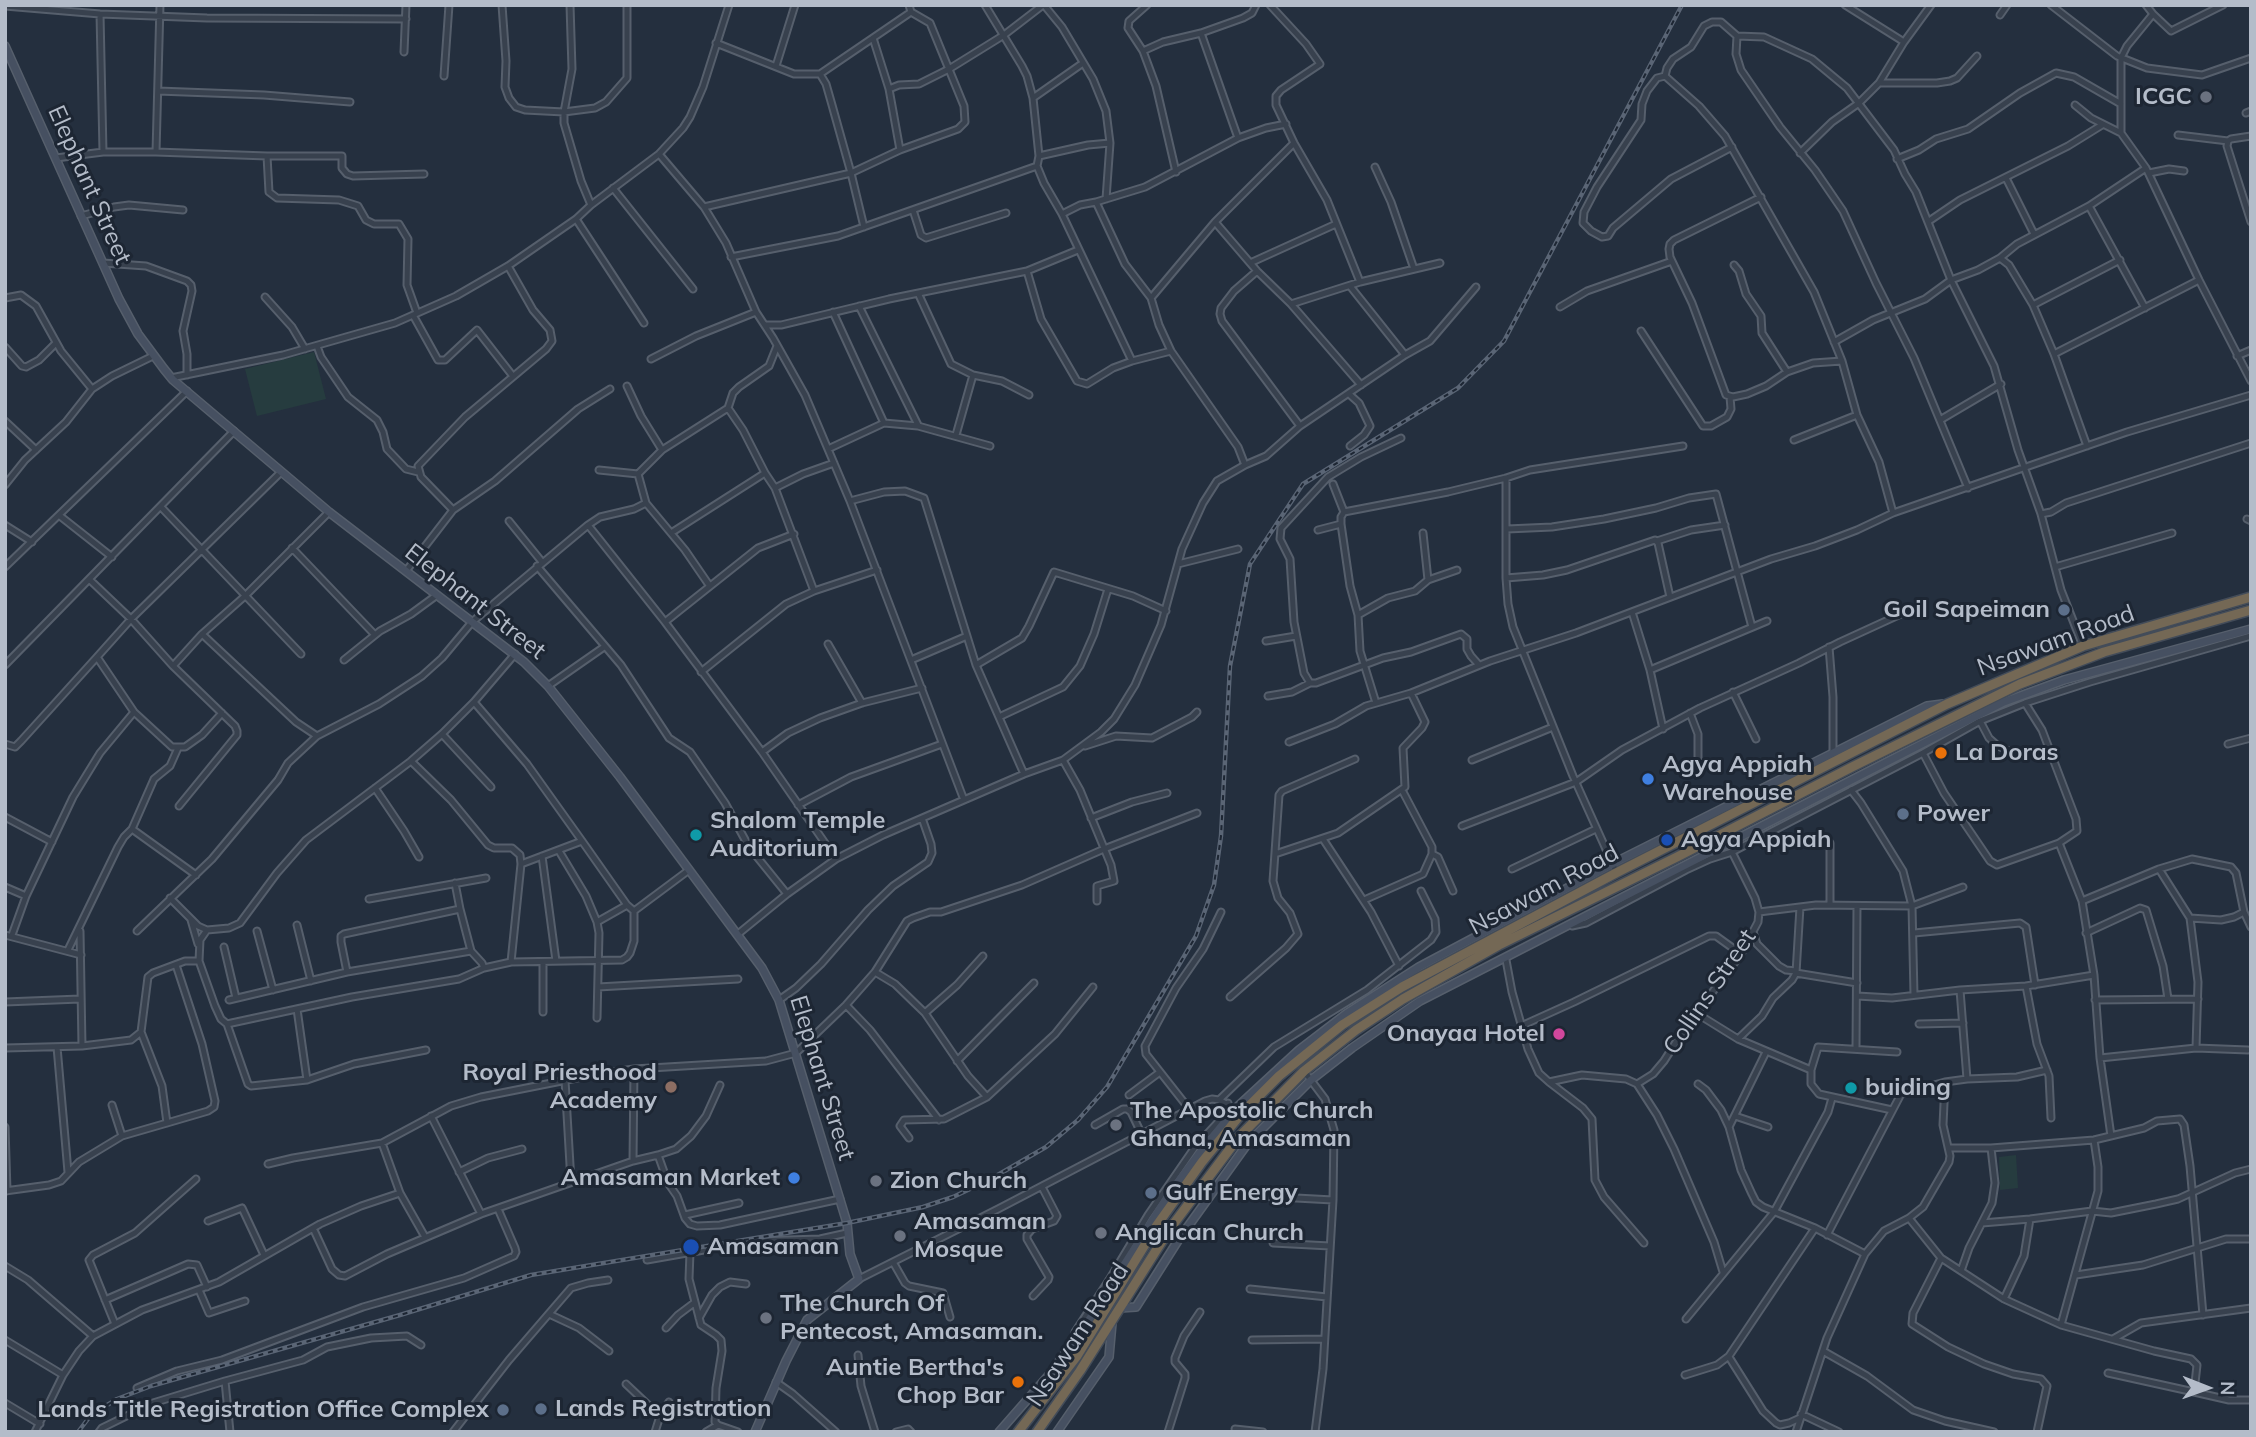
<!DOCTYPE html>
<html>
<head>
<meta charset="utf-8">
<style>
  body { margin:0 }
  #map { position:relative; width:2256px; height:1437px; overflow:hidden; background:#242f3e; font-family:Mulish,sans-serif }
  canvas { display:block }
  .frame { position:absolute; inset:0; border:7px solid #b4bcc9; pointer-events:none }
  .north { position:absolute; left:2172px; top:1353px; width:70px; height:70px; -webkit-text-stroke:5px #1d2633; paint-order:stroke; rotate:91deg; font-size:19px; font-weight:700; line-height:28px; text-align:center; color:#b4bcc9 }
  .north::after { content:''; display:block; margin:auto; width:24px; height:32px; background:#b4bcc9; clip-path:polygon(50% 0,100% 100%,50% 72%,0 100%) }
</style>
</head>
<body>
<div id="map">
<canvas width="2256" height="1437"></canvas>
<div class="frame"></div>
<div class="north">N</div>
</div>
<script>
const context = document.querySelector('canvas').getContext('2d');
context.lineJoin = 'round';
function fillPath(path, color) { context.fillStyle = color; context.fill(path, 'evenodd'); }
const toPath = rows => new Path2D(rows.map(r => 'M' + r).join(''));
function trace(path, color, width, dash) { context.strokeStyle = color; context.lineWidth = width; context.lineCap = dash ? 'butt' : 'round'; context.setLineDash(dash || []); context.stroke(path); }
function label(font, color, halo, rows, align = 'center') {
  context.font = font + ' Mulish,sans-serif'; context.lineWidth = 6; context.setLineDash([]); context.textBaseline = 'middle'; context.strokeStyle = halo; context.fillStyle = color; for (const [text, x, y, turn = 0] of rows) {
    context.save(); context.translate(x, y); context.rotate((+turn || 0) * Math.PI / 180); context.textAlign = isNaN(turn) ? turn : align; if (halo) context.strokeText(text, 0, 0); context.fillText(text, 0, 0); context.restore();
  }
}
fillPath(toPath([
  [314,352,326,399,257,416,245,369],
  [2016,1155,2018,1188,2000,1190,1999,1157]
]), '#263c3f');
const street = toPath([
  [502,5,506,61,505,87,509,98,516,107,525,110,564,112,595,108,606,102,627,78,627,5],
  [570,5,572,69,564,112,564,123,581,181,591,205],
  [985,5,1022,66,1027,76,1033,98,1039,156,1037,166,1044,183,1062,214],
  [1044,5,1062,27,1093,79,1106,111,1110,143,1106,199],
  [1147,5,1129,21,1128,28,1143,51,1156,86,1176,172],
  [1270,5,1306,44,1320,64,1281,90,1276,96,1276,105,1294,143,1327,200,1360,282],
  [1845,5,1904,42],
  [2051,5,2117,56,2147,68,2202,75,2251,58],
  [5,6,100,14,207,18,406,19],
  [100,14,103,152],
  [2153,14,2171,31,2223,5],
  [2000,15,2007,5],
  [1201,33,1238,138],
  [873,38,889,89,900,150],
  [716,43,794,74,820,74,826,84,832,105,851,173,864,227],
  [1143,51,1163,42,1201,33,1243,18,1252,13,1256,5],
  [404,52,406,5],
  [776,66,795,5],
  [820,74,911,12],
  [444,76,449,5],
  [1665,76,1699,106,1725,136,1814,292,1842,361,1857,415,1879,462,1893,513],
  [1879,83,1937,83,1950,81,1957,78,1977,56],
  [889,89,899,85,919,84,949,69,1004,35,1043,5],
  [158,91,264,95,350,102],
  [1033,98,1083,63],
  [2075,105,2091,118,2121,133,2146,168,2199,280,2251,381],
  [2246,113,2251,111],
  [2121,133,2121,58,2127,46,2153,14,2146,5],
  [2178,135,2228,141],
  [2251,136,2231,139,2228,141,2227,146,2251,222],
  [1732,147,1671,179,1613,228,1608,236,1602,237,1591,231,1583,223,1584,212,1597,187,1641,120,1642,104,1647,91,1657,78,1665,76,1667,68,1673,59,1691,47,1704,26,1712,22,1721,22,1737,36],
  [156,152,160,5],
  [1800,153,1832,122,1859,103,1879,83,1904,42,1931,5],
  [659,154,704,207,726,243,756,312,773,338,805,395,850,501,964,800],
  [267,156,269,192,277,198,339,200,358,206,366,220,374,224,399,224,408,239,407,285,417,313],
  [1039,156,1088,145,1110,143],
  [56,158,103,152,156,152,267,156,342,156,342,168,347,174,353,176,424,174],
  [1897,159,1919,150,1936,139,1968,129,2020,93,2056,73,2074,77,2121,104],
  [1375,167,1391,202,1414,269],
  [2149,173,2169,169,2184,171],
  [2006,178,2034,234],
  [613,188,693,289],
  [1761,197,1674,240,1670,244,1669,249,1670,257,1692,303,1726,395,1733,397,1747,394,1766,386,1787,372,1813,363,1842,361],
  [1096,202,1125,264,1151,298],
  [2089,206,2145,308],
  [704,207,851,173,900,150,958,129,965,122,964,106,930,23,911,12,909,5],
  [913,210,921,235,926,238,1006,213],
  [81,216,114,207,129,205,183,210],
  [576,219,644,323],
  [1929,221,1960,200,2068,146,2102,125],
  [1215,222,1257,271,1291,304,1361,385],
  [731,257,838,236,1037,166],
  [2000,258,2009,265,2033,305,2054,354,2087,446],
  [103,263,146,266,187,281,191,285,192,291,183,331,187,354,187,375],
  [1250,263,1336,224],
  [1734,265,1739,271,1746,294,1761,316,1762,333,1787,372],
  [1027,271,1041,319,1077,381,1087,384,1113,368,1132,361],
  [1257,271,1234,291,1221,308,1220,314,1222,321,1300,426],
  [918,293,951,364,973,375,1002,381,1029,395],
  [265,297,292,327,305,349],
  [5,298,21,295,36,306,61,351,92,389],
  [1291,304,1360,282,1440,263],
  [2033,305,2120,260],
  [859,306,918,425],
  [1560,307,1587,291,1672,261],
  [833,312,884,423],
  [413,315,438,360,445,360,477,330,512,375],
  [766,325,781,325,889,299,1027,271,1078,250],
  [1641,331,1703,426,1711,426,1727,417,1731,409,1730,397],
  [1834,342,1873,320,1925,299,1951,280,1978,270,2000,258,2017,244,2089,206,2146,168],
  [317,346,321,357,348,397,377,420,383,432,387,449,406,469,418,472],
  [5,347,22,366,26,367,39,360,56,343],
  [1171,351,1132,361,1062,214,1080,205,1096,202,1145,187,1238,138,1266,128,1286,124],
  [2054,354,2199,280],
  [1405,355,1430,341,1476,287],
  [2237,356,2251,350],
  [651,359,696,336,756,312],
  [171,378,283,355,395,323,456,296,508,266,576,219,591,205,659,154,683,128,690,117,703,87,729,5],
  [627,386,641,416,662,450],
  [1349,394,1359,403,1370,426,1364,435,1350,446],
  [728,408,743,430,765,473,775,488,814,591],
  [1940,420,2001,384],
  [5,421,36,450],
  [956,435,973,375],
  [1401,438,1361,457,1328,477,1281,528,1280,539,1290,559,1294,622,1304,673,1310,683,1316,683,1383,658,1411,652,1461,634,1467,639,1467,649,1471,656,1479,665],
  [1794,440,1857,415],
  [828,449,884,423,918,426,990,446],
  [1245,465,1266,456,1300,426,1405,355,1350,286],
  [599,470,638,474],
  [638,474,662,450,728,408,733,393,739,387,769,366,777,346],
  [638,474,646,503,685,550,709,585],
  [1506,478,1506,578,1508,604,1513,627,1573,776,1614,867],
  [1333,484,1344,512],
  [5,485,25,460,66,422,92,389,112,376,153,356],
  [775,488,803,474,834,463],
  [1968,488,1914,358,1876,283,1843,211,1815,170,1780,127,1741,70,1736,54,1737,36,1764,37,1812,59,1847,88,1894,150,1905,174,1916,192,1951,280,1994,366,2018,450,2041,514,2061,590,2083,646],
  [850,501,884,492,905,491,924,498,976,665,1024,774],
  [161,507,301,654],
  [453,510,421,477,418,466,465,417,546,349,552,341,550,330,533,310,508,266],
  [2041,514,2051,512,2066,503,2251,443],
  [60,516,112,557],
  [2247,519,2251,521],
  [509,521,542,562],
  [5,525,32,542],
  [588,525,665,622,762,752,836,859],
  [1507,529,1552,527,1604,519,1656,508,1689,498,1716,494,1752,627],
  [1318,530,1341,524],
  [671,533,765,473],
  [1423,533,1428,580],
  [1657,541,1691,530,1725,525],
  [292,548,375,635],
  [1178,564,1238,549],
  [537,566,621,665,669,738,690,752,725,803,749,847,787,894],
  [5,567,187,391],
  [2055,567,2172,533],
  [406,571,453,510,495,481,578,409,610,389],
  [1506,578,1543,575,1567,570,1655,540,1658,543,1670,597],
  [90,580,131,619,173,666,235,726,237,731,237,735,179,806],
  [1632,612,1650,670,1663,729],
  [1358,615,1388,598,1415,591,1428,580,1457,570],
  [665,622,758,548,794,534],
  [202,634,296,722,317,736],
  [1266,641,1296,636],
  [828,644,862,703],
  [1829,647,1833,697,1833,754],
  [344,660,380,631,411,614,437,595],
  [911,660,967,636],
  [5,665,234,431],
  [976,665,1022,638,1029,626,1054,572,1133,596,1166,611],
  [173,666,202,634,245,596,329,512],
  [1650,670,1767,621],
  [701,672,786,604,814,591,877,570],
  [548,686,604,647],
  [1733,692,1756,739],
  [1268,696,1292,692,1310,683],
  [474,702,527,764,582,841],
  [1376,703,1360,651,1358,615,1350,586,1341,524,1341,517,1344,512,1448,492,1506,478,1530,470,1683,446],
  [222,713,202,735,185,747,172,747,134,712,97,657,131,619,281,472],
  [1690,713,1698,734,1698,758],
  [999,717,1063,687,1080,666,1094,634,1108,589],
  [1980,721,1989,738,1998,746,2011,752],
  [442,734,491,787],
  [1289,742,1335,724,1366,706,1411,693,1490,661,1576,633,1771,559,1815,546,1857,530,1893,513,2127,432,2251,395],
  [5,744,15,747,21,741,97,657],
  [2228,744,2251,738],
  [1085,746,1116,736,1152,738,1192,717,1197,712],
  [762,752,788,733,820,718,862,703,922,688],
  [1923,753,1944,793,1990,861,1997,865,2059,843,2077,831,2076,819,2042,730,2025,703],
  [1063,760,1080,790,1111,865,1114,881,1097,886,1097,901],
  [1472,760,1553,727],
  [411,761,451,800,488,845,494,848,512,848,520,855,521,864,511,962],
  [375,788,404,831,419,857],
  [1851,790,1861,803,1903,871,1912,906,1914,995],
  [798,805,851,777,942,744],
  [5,817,52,842],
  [1091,818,1132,802,1167,793],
  [1462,826,1576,782,1622,750,1700,708,1799,663,1840,642,1901,614],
  [132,829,154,779,170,766,178,748],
  [1323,839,1371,912,1399,966],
  [2059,843,2082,901,2094,975,2100,1058,2111,1136],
  [559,851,586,896,597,922,599,933,597,1018],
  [1275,854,1338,833,1405,787,1403,748,1422,728,1425,722,1411,693],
  [1432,854,1438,857,1453,891],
  [542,856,556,961],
  [521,864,582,841,627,905,634,911],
  [1512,869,1596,829],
  [2159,869,2192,859,2231,867,2236,873,2244,912,2251,927],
  [455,883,460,909],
  [5,887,26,896],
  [170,898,198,926,207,930,229,928,240,923,277,873,306,840,411,761,442,734,474,702,515,654],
  [369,899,486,878],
  [1364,900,1423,874,1432,854,1432,847,1402,790],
  [2082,901,2159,869,2190,918,2198,982,2196,1048],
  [1830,905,1830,843],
  [1759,912,1816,905,1912,906,1963,887],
  [2190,918,2221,920,2234,917,2244,912],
  [191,920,198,944],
  [597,922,627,905],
  [297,925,311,981],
  [1572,926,1586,923,1686,870,1710,859,1732,852,1923,753,1980,721,2025,703,2090,682,2251,636],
  [80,931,82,1046],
  [137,931,212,859,278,780,288,763,317,736,379,704,422,676,442,658,472,622,588,525,600,517,634,509,646,503],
  [257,931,273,990],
  [1753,932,1757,944,1779,966,1786,970,1796,971],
  [1914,933,2020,923,2026,927,2035,985],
  [2086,933,2140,908,2146,910,2163,966,2168,999],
  [738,934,787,894,836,859,883,835,1024,774,1063,760,1101,732,1114,719,1135,685,1161,625,1182,549,1203,503,1217,481,1245,465,1238,447,1171,351,1159,325,1151,298,1215,222,1294,143],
  [5,935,81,955],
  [12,935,26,896,73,797,100,753,134,712],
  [224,947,236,998],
  [68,950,118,847,124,837,132,829,196,875],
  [1506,960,1512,992,1528,1049,1539,1073,1549,1082,1582,1075,1626,1079,1637,1084,1657,1115,1674,1149,1714,1242,1723,1272],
  [199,961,200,940,207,930],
  [543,962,543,1012],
  [347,972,341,942,341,936,344,934,460,909,471,951,482,963,484,968,511,962,622,960,627,957,630,953,634,941,634,911,689,870],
  [875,972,895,984,925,1013,968,1076,987,1097],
  [1796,973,1857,983],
  [2026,986,2037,1044,2049,1076,2051,1118],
  [598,987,738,979],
  [1960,990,1967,1079],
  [1857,996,1892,998,1960,990,2026,986,2094,975],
  [1230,997,1286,948,1298,934,1290,913,1278,898,1273,881,1279,795,1282,791,1355,759],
  [229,1000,347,972,471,951],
  [779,1000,796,988,821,964,868,910,893,886,928,862,932,853,931,844,922,818],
  [2095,1000,2198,999],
  [5,1002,80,999],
  [846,1005,870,1030,939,1120],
  [297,1009,307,1080],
  [925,1013,957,985,983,956],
  [1696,1013,1738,1039,1811,1070,1811,1084,1819,1094,1892,1110],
  [227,1024,352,997,459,979,484,968],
  [1919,1024,1963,1023],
  [1521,1026,1574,1002,1709,936,1716,936,1741,954],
  [1738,1039,1762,1016,1773,998,1792,980,1796,973,1800,907],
  [57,1047,68,1172],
  [5,1048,82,1046,131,1040,141,1032],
  [1856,1048,1857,906],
  [1766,1052,1729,1127,1741,1170,1752,1194,1756,1202,1763,1207,1815,1228,1865,1254],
  [2100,1058,2196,1048,2248,1050],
  [957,1061,1034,983],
  [1811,1070,1818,1047,1897,1052],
  [1304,1071,1325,1099,1334,1130,1333,1200,1323,1369,1315,1432],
  [565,1080,571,1182],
  [1549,1082,1583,1108,1592,1119,1595,1180,1604,1197,1644,1243],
  [1637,1084,1653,1074,1664,1061,1681,1034,1741,954,1758,922,1759,912,1755,898,1732,852],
  [1698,1084,1706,1090,1721,1110,1729,1127],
  [1129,1095,1160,1072],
  [1219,1100,1274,1047,1367,990,1431,940,1436,932,1435,919,1421,891],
  [112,1105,122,1136],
  [1190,1110,1146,1054,1145,1046,1176,988,1203,949,1221,912],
  [431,1116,481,1214],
  [1735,1116,1768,1127],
  [167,1123,208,1111,214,1107,215,1101,202,1044,176,965],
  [1095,1125,1123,1109,1127,1109,1131,1112,1142,1135],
  [5,1127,7,1191],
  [909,1138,900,1126,904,1120,944,1119,987,1097,1055,1034,1093,987],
  [382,1143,400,1193,425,1237],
  [1949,1148,1991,1148,2094,1140,2144,1128,2157,1121,2180,1119,2184,1125,2190,1166,2203,1315],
  [658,1155,676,1149,691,1136,706,1116,720,1085],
  [633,1161,634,1069],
  [268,1164,293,1158,382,1143,451,1106,481,1097,597,1074,634,1069,766,1061,796,1053,846,1005,875,972,907,921,913,918,930,912,941,912,1022,885,1104,849,1197,813],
  [459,1172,488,1158,522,1149],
  [5,1191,49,1185,61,1181,79,1162,122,1136,167,1123,162,1086,141,1032,148,977,153,973,185,961,199,961,215,1006,221,1019,227,1024,248,1084,251,1086,307,1080,354,1064,426,1050],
  [1259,1196,1333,1200],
  [685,1215,739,1203],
  [1909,1218,1941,1258,2004,1299,2061,1325,2154,1351,2191,1359,2197,1365,2194,1392,2229,1400,2251,1400],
  [208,1221,242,1208,264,1255],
  [1982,1223,2030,1219,2092,1211,2111,1213,2156,1204,2178,1199,2235,1173,2251,1169],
  [313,1228,332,1269,339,1275,345,1276,387,1254,481,1214,633,1161,658,1155,668,1183,677,1196,685,1218,690,1224,697,1226,720,1225,840,1199],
  [1827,1235,1901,1094,1945,1082,1967,1079,2017,1077,2047,1070],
  [1273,1243,1330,1246],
  [690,1252,689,1279,701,1325,716,1335,721,1340,722,1351,716,1388,715,1422,718,1425,738,1432],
  [1941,1258,1913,1313,1912,1324,1948,1347,1984,1364,2013,1374,2041,1379,2047,1386,2037,1432],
  [647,1260,755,1241,820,1239,847,1233],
  [893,1262,905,1283,909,1286,943,1293,950,1317],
  [5,1266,28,1280,93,1336],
  [1961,1271,1969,1248,1992,1203,1995,1183,1991,1148],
  [2076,1275,2143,1265,2226,1239,2251,1239],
  [859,1279,998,1209,1205,1101,1212,1099,1219,1100,1236,1110],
  [1250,1289,1327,1297],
  [199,1290,209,1313,245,1301],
  [1033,1296,1048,1280,1049,1277,1027,1239,1027,1235,1032,1229,1054,1221,1057,1216,1042,1187],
  [2004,1299,2024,1256,2030,1219],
  [105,1300,188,1264,197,1265,207,1287],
  [549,1314,579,1328,609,1351],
  [699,1318,712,1295,720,1287,730,1282,746,1284],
  [1686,1319,1774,1212,1828,1112,1832,1098],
  [115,1324,89,1260,93,1255,135,1233,196,1179],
  [2061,1325,2098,1191,2098,1167,2094,1140],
  [666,1328,678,1315,694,1303],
  [2113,1339,2141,1323,2251,1308],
  [5,1340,63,1375],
  [1252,1340,1324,1339],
  [1073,1343,1075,1332,1109,1280,1148,1215,1195,1147,1220,1120,1228,1103],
  [1823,1351,1867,1376,1913,1410,1945,1421,1994,1432],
  [858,1355,861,1386,875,1432],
  [1729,1357,1763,1411,1776,1423,1780,1425,1789,1423,1800,1418],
  [2108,1373,2194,1392],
  [1685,1375,1717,1365,1729,1356,1815,1228],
  [776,1382,793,1394,836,1432],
  [626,1384,660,1416],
  [137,1388,177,1371,222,1360,363,1307,464,1278,514,1256,516,1252,515,1248,498,1209],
  [5,1403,40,1424],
  [1801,1414,1839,1432],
  [1235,1429,1263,1432],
  [35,1432,63,1375,79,1351,93,1336,142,1310,219,1282,320,1224,361,1206,400,1193],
  [99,1432,102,1428,153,1403,225,1381],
  [230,1432,225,1381,303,1360,327,1347,371,1338,407,1336,421,1345],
  [453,1432,509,1360,571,1288,588,1283,608,1280],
  [655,1432,660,1416,669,1402],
  [706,1432,718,1425],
  [896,1432,908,1429,911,1432],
  [1168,1432,1185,1378,1185,1374,1175,1362,1175,1358,1184,1336,1200,1312],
  [1796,1432,1827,1338,1865,1254,1884,1231,1909,1218,1923,1207,1949,1162,1950,1156,1943,1125,1945,1082]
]);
const secondary = toPath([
  [5,46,119,299,138,334,164,369,173,380,329,512,524,662,548,686,620,777,762,968,779,1000,847,1223,850,1254,859,1279,807,1320,786,1361,755,1432],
  [1120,1308,1136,1307,1179,1239,1248,1143,1311,1080,1352,1048,1420,1001,2004,702,2064,680,2251,629],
  [999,1432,1048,1376,1080,1334,1171,1191,1198,1155,1235,1109,1299,1050,1346,1014,1419,967,1622,859,1927,706,1943,704],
  [1057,1432,1109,1357,1112,1323]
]);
const highway = toPath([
  [1018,1432,1077,1356,1157,1225,1202,1162,1241,1114,1279,1076,1342,1025,1402,987,1616,873,1947,704,2083,646,2251,597],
  [1037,1432,1080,1371,1169,1230,1238,1138,1304,1071,1356,1030,1403,999,1499,945,1677,857,1852,767,2020,684,2104,652,2251,610]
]);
trace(street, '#565f6c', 9);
trace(secondary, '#565f6c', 10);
trace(highway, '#434c59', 12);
trace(street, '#38414e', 5);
trace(secondary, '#465061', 7);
trace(highway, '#746855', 9);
const rail = toPath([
  [78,1432,91,1415,117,1399,151,1386,400,1315,531,1275,847,1223,923,1207,953,1197,989,1180,1046,1147,1078,1120,1107,1087,1196,936,1214,885,1221,836,1230,666,1250,564,1303,484,1458,388,1504,341,1682,5]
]);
trace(rail, '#5a6575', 4.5);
trace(rail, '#1d2633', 2, [5]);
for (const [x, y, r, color] of [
  [2206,97,7,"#6b7280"],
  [2064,610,7,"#5c6f8a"],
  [1941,753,7,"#e8710a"],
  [1648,779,7,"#3f7fe0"],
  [1903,814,7,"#5c6f8a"],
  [696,835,7,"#0f9aa8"],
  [1667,840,7,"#1a4fb4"],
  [1559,1034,7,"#d1479c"],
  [671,1087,7,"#8d6e63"],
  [1851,1088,7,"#0f9aa8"],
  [1116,1125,7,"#6b7280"],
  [794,1178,7,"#3f7fe0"],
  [876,1181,7,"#6b7280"],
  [1151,1193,7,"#5c6f8a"],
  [1101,1233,7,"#6b7280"],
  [900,1236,7,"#6b7280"],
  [691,1247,9,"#1a4fb4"],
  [766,1318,7,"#6b7280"],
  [1018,1382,7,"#e8710a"],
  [541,1409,7,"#5c6f8a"],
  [503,1410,7,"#5c6f8a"]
]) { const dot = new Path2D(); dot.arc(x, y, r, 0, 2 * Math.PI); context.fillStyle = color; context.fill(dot); trace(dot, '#1d2633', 2.5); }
label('bold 24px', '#b4bcc9', '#1d2633', [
  ["ICGC",2192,97,"right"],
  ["Goil Sapeiman",2050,610,"right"],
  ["La Doras",1955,753],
  ["Agya Appiah",1662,765],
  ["Warehouse",1662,793],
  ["Power",1917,814],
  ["Shalom Temple",710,821],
  ["Auditorium",710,849],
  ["Agya Appiah",1681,840],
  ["Onayaa Hotel",1545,1034,"right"],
  ["Royal Priesthood",657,1073,"right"],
  ["Academy",657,1101,"right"],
  ["buiding",1865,1088],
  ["The Apostolic Church",1130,1111],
  ["Ghana, Amasaman",1130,1139],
  ["Amasaman Market",780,1178,"right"],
  ["Zion Church",890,1181],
  ["Gulf Energy",1165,1193],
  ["Amasaman",914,1222],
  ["Mosque",914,1250],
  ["Anglican Church",1115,1233],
  ["Amasaman",707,1247],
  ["The Church Of",780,1304],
  ["Pentecost, Amasaman.",780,1332],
  ["Auntie Bertha's",1004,1368,"right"],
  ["Chop Bar",1004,1396,"right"],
  ["Lands Registration",555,1409],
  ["Lands Title Registration Office Complex",489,1410,"right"]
], 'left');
label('24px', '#b4bcc9', '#1d2633', [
  ["Elephant Street",89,185,66],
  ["Elephant Street",475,602,38],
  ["Nsawam Road",2056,641,-20],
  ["Nsawam Road",1544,890,-28],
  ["Collins Street",1710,992,-56],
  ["Elephant Street",822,1078,73],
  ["Nsawam Road",1078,1335,-57]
]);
</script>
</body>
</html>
